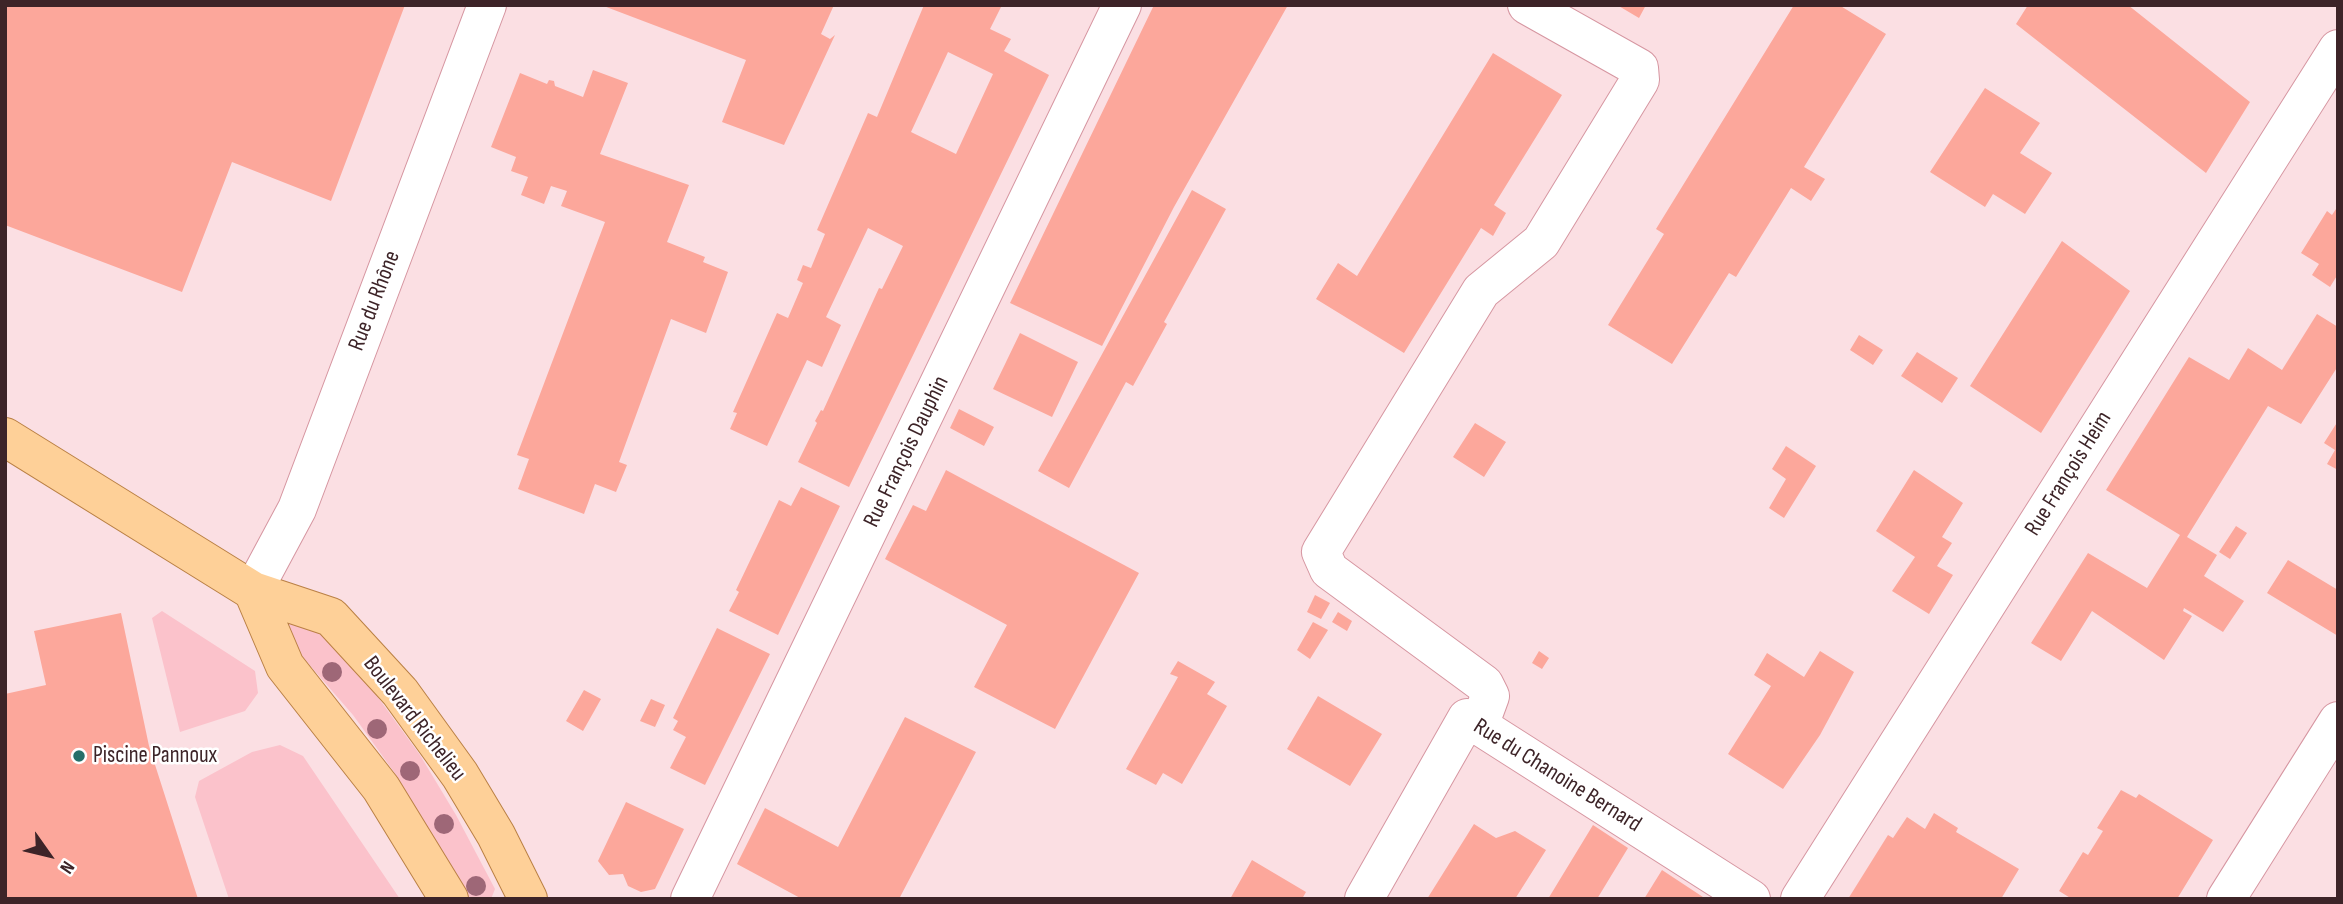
<!DOCTYPE html>
<html>
<head>
<meta charset="utf-8">
<style>
  body { margin:0 }
  #map { position:relative; width:2343px; height:904px; overflow:hidden; background:#fbdfe3; font-family:"Sofia Sans Condensed",sans-serif }
  canvas { display:block }
  .frame { position:absolute; inset:0; border:7px solid #3d2428; pointer-events:none }
  .north { position:absolute; left:14px; top:820px; width:70px; height:70px; -webkit-text-stroke:5px #fff; paint-order:stroke; rotate:124deg; font-size:19px; font-weight:700; line-height:28px; text-align:center; color:#3d2428 }
  .north::after { content:''; display:block; margin:auto; width:24px; height:32px; background:#3d2428; clip-path:polygon(50% 0,100% 100%,50% 72%,0 100%) }
</style>
</head>
<body>
<div id="map">
<canvas width="2343" height="904"></canvas>
<div class="frame"></div>
<div class="north">N</div>
</div>
<script>
const context = document.querySelector('canvas').getContext('2d');
context.lineJoin = 'round';
function fillPath(path, color) { context.fillStyle = color; context.fill(path, 'evenodd'); }
const toPath = rows => new Path2D(rows.map(r => 'M' + r).join(''));
function trace(path, color, width, dash) { context.strokeStyle = color; context.lineWidth = width; context.lineCap = dash ? 'butt' : 'round'; context.setLineDash(dash || []); context.stroke(path); }
function label(font, color, halo, rows, align = 'center') {
  context.font = font + ' "Sofia Sans Condensed",sans-serif'; context.lineWidth = 5; context.setLineDash([]); context.textBaseline = 'middle'; context.strokeStyle = halo; context.fillStyle = color; for (const [text, x, y, turn = 0] of rows) {
    context.save(); context.translate(x, y); context.rotate((+turn || 0) * Math.PI / 180); context.textAlign = isNaN(turn) ? turn : align; if (halo) context.strokeText(text, 0, 0); context.fillText(text, 0, 0); context.restore();
  }
}
fillPath(toPath([
  [162,611,255,671,258,693,245,711,180,732,152,618],
  [301,615,334,646,377,696,420,755,456,815,495,889,491,899,467,899,394,772,353,715,286,638,286,623],
  [280,745,303,756,400,899,229,899,195,797,199,781,252,752]
]), '#fbc2cb');
fillPath(toPath([
  [5,5,405,5,331,201,232,162,182,292,5,225],
  [601,5,834,5,821,34,830,39,835,35,784,145,722,122,746,60],
  [924,5,1002,5,990,29,1011,39,1004,51,1049,75,849,487,798,462,817,423,815,421,821,410,823,411,879,288,882,289,903,246,868,228,826,317,841,325,822,367,807,360,767,446,730,429,737,413,733,412,777,313,788,318,803,283,797,280,803,265,811,268,825,234,817,230,868,113,877,117],
  [948,52,993,74,956,154,911,132],
  [1154,5,1288,5,1174,207,1102,346,1010,303],
  [1617,5,1646,5,1639,18],
  [1794,5,1839,5,1886,34,1804,167,1825,179,1811,201,1791,188,1736,277,1729,273,1672,364,1608,325,1664,234,1656,229],
  [2028,5,2128,5,2250,102,2206,173,2016,24],
  [1493,53,1562,95,1494,205,1506,213,1493,236,1481,228,1404,353,1316,299,1338,263,1357,276],
  [593,70,628,83,600,154,689,185,667,242,705,257,703,262,728,272,706,333,671,319,619,462,627,465,616,492,595,484,584,514,518,489,529,459,517,455,605,222,561,206,567,191,551,186,544,204,521,195,528,177,511,171,516,157,491,147,520,73,547,84,549,80,554,81,555,86,583,97],
  [1985,88,2040,123,2020,153,2052,173,2025,214,1993,194,1985,207,1930,172],
  [1192,190,1226,209,1164,322,1167,324,1133,386,1126,382,1069,488,1038,471],
  [2338,206,2338,274,2330,287,2312,275,2319,264,2301,253,2327,211,2332,215],
  [2062,241,2130,291,2041,433,1970,386],
  [2317,314,2338,327,2338,366,2301,424,2268,406,2187,537,2217,555,2204,576,2244,601,2223,632,2184,608,2183,611,2192,616,2164,660,2092,611,2061,661,2031,643,2088,553,2147,588,2180,535,2106,490,2189,357,2229,380,2248,348,2282,370],
  [1020,333,1078,362,1052,417,993,389],
  [1859,335,1883,350,1873,365,1850,350],
  [1917,352,1958,378,1942,403,1901,376],
  [959,409,994,427,984,446,950,428],
  [2338,421,2338,470,2327,464,2335,450,2324,443],
  [1475,423,1506,442,1484,477,1453,457],
  [1786,446,1816,466,1784,518,1769,508,1786,479,1772,469],
  [946,470,1139,573,1055,729,974,687,1007,625,885,559,913,505,926,511],
  [1914,470,1963,503,1942,537,1952,543,1937,566,1953,575,1929,614,1892,591,1915,557,1876,531],
  [801,487,840,506,778,635,729,611,739,592,736,590,779,500,791,506],
  [2236,526,2247,533,2230,559,2219,552],
  [2288,560,2338,590,2338,636,2267,593],
  [1315,595,1330,603,1321,619,1307,612],
  [1338,612,1352,621,1347,631,1332,622],
  [121,613,149,746,198,899,5,899,5,694,46,685,34,631],
  [1313,622,1328,630,1310,659,1297,650],
  [717,628,770,654,705,785,670,768,686,737,673,730,678,721,673,718],
  [1539,651,1549,658,1542,669,1532,663],
  [1820,651,1854,672,1820,735,1783,789,1728,754,1771,686,1754,675,1767,653,1804,677],
  [1178,661,1215,682,1207,694,1227,706,1182,784,1163,773,1156,785,1126,769,1178,677,1170,674],
  [584,690,601,699,583,731,566,721],
  [1318,696,1382,734,1350,786,1287,749],
  [651,699,665,705,655,727,640,721],
  [905,717,976,752,899,899,802,899,737,864,765,808,838,847],
  [2121,790,2136,798,2139,794,2213,840,2177,899,2072,899,2059,891,2083,852,2088,855,2103,831,2097,828],
  [626,802,684,829,655,889,641,892,628,886,623,874,609,875,598,861],
  [1934,813,1958,828,1956,832,2019,869,2001,899,1848,899,1888,835,1893,838,1907,817,1925,829],
  [1474,824,1496,838,1515,831,1546,850,1515,899,1427,899],
  [1593,825,1628,848,1597,899,1548,899],
  [1252,860,1306,892,1302,899,1230,899],
  [1662,870,1706,899,1644,899]
]), '#fca79b');
const minor = toPath([
  [253,591,297,509,487,5],
  [1479,726,1490,696,1484,684,1329,570,1321,552,1481,291,1541,242,1640,80,1639,68,1527,5],
  [690,899,1122,5],
  [1364,899,1467,718,1751,899],
  [1800,899,2338,49],
  [2226,899,2338,721]
]);
const major = toPath([
  [5,437,253,591,331,617,400,692,460,775,496,835,528,899],
  [253,591,285,666,381,788,449,899]
]);
trace(minor, '#d696a1', 40);
trace(major, '#ba8045', 40);
trace(minor, '#fff', 38);
trace(major, '#fed098', 38);
context.fillStyle = '#9e6777';
for (const [x, y] of [
  [332,672],
  [377,729],
  [410,771],
  [444,824],
  [476,886]
]) { context.beginPath(); context.arc(x, y, 10, 0, 2 * Math.PI); context.fill(); }
for (const [x, y, r, color] of [
  [79,756,7,"#256f69"]
]) { const dot = new Path2D(); dot.arc(x, y, r, 0, 2 * Math.PI); context.fillStyle = color; context.fill(dot); trace(dot, '#fff', 2.5); }
label('23px', '#3d2428', '#fff', [
  ["Rue du Rhône",375,301,-69],
  ["Rue François Dauphin",907,452,-64],
  ["Rue François Heim",2069,474,-58],
  ["Boulevard Richelieu",414,719,52],
  ["Rue du Chanoine Bernard",1557,776,32]
]);
label('23px', '#3d2428', '#fff', [
  ["Piscine Pannoux",93,756]
], 'left');
</script>
</body>
</html>
